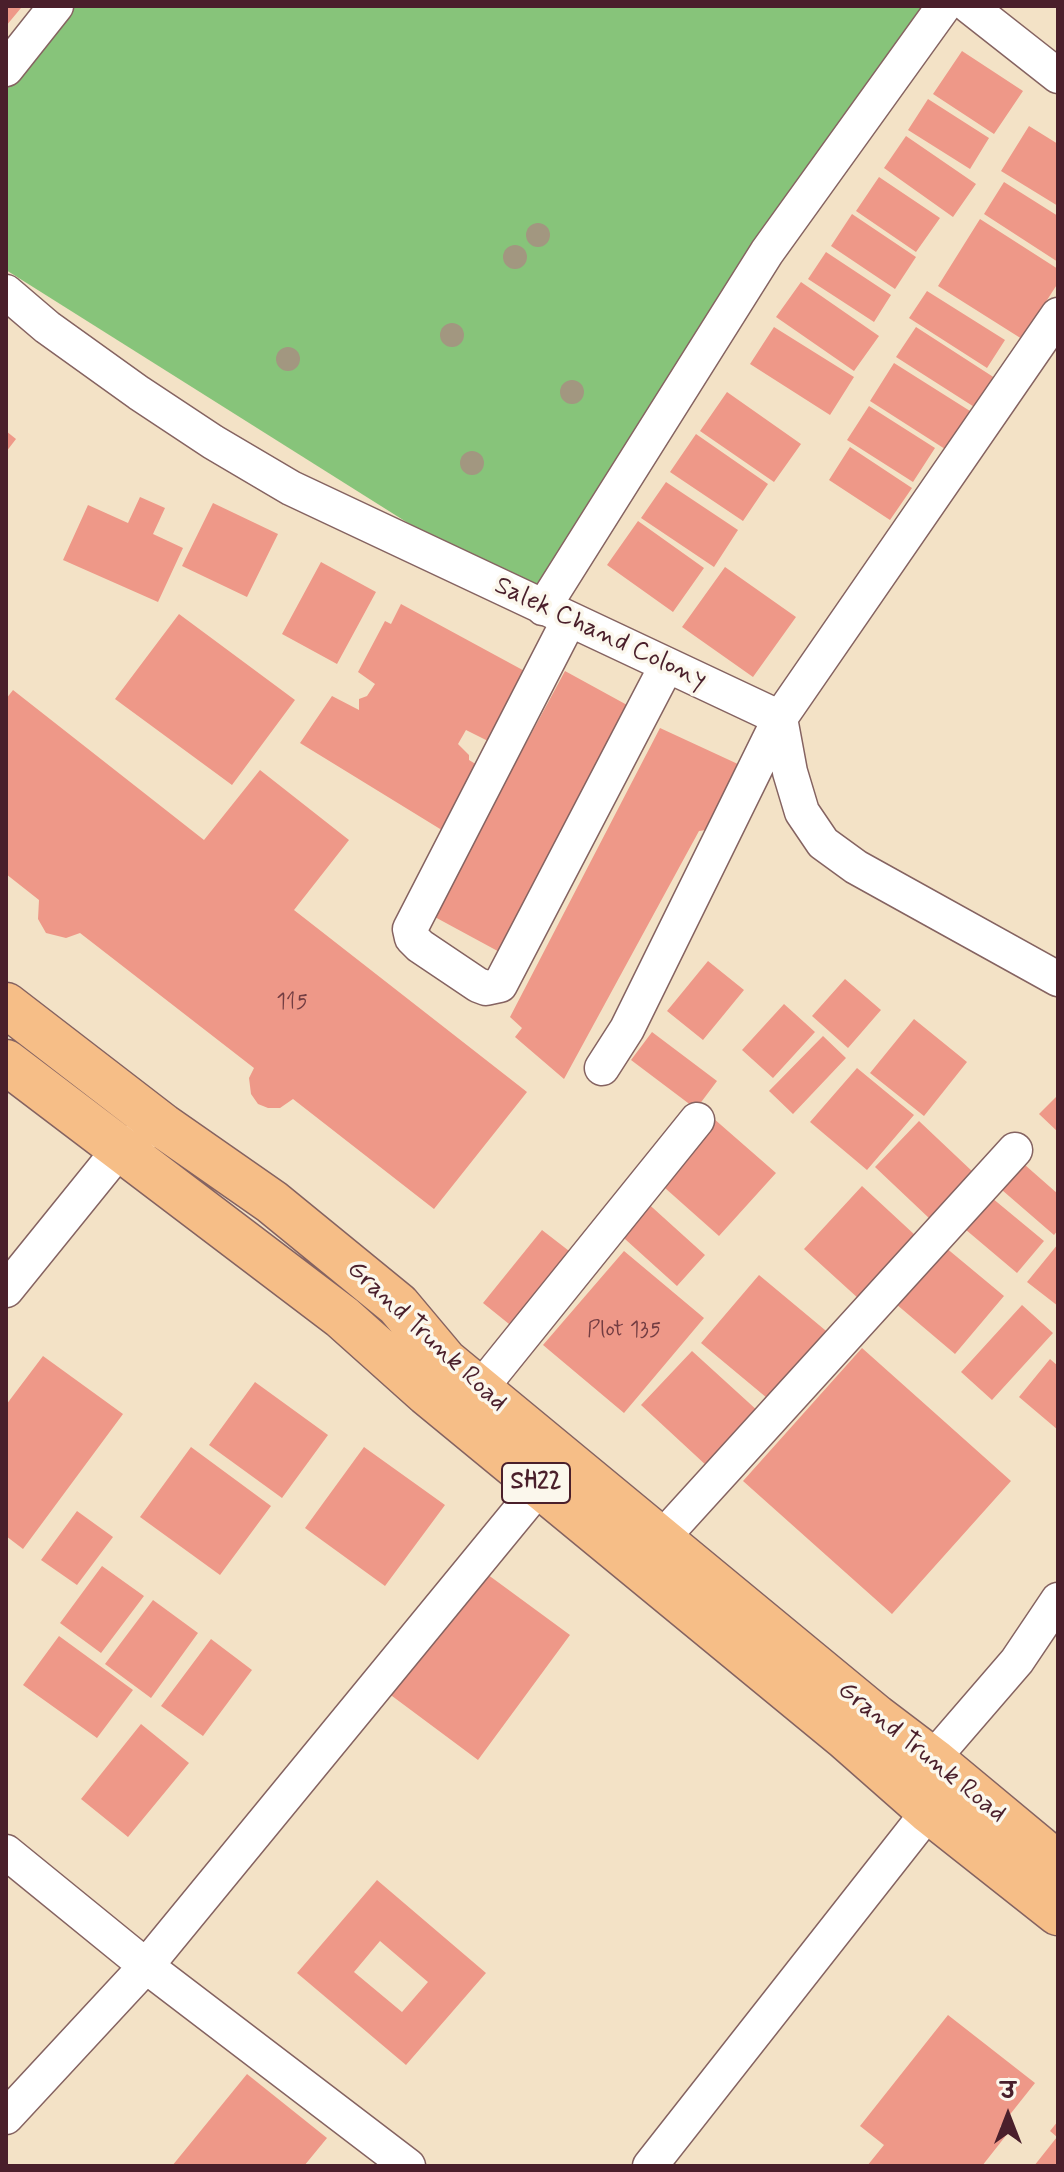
<!DOCTYPE html>
<html>
<head>
<meta charset="utf-8">
<style>
  body { margin:0 }
  #map { position:relative; width:1064px; height:2172px; overflow:hidden; background:#f3e2c6; font-family:Mynerve,"Playpen Sans Deva",sans-serif }
  canvas { display:block }
  .frame { position:absolute; inset:0; border:8px solid #4a1f2b; pointer-events:none }
  .north { position:absolute; left:968px; top:2076px; width:80px; height:80px; -webkit-text-stroke:6px #fbf7ec; paint-order:stroke; rotate:0deg; font-size:22px; font-weight:700; line-height:32px; text-align:center; color:#4a1f2b }
  .north::after { content:''; display:block; margin:auto; width:28px; height:36px; background:#4a1f2b; clip-path:polygon(50% 0,100% 100%,50% 72%,0 100%) }
</style>
</head>
<body>
<div id="map">
<canvas width="1064" height="2172"></canvas>
<div class="frame"></div>
<div class="north">उ</div>
</div>
<script>
const context = document.querySelector('canvas').getContext('2d');
context.lineJoin = 'round';
function fillPath(path, color) { context.fillStyle = color; context.fill(path, 'evenodd'); }
const toPath = rows => new Path2D(rows.map(r => 'M' + r).join(''));
function trace(path, color, width, dash) { context.strokeStyle = color; context.lineWidth = width; context.lineCap = dash ? 'butt' : 'round'; context.setLineDash(dash || []); context.stroke(path); }
function label(font, color, halo, rows, align = 'center') {
  context.font = font + ' Mynerve,sans-serif'; context.lineWidth = 7; context.setLineDash([]); context.textBaseline = 'middle'; context.strokeStyle = halo; context.fillStyle = color; for (const [text, x, y, turn = 0] of rows) {
    context.save(); context.translate(x, y); context.rotate((+turn || 0) * Math.PI / 180); context.textAlign = isNaN(turn) ? turn : align; if (halo) context.strokeText(text, 0, 0); context.fillText(text, 0, 0); context.restore();
  }
}
fillPath(toPath([
  [56,6,945,6,543,608,6,270,6,69]
]), '#87c47a');
fillPath(toPath([
  [6,6,21,8,6,26],
  [962,51,1023,91,994,134,933,94],
  [928,99,989,138,970,169,908,130],
  [1029,126,1058,144,1058,206,1001,171],
  [906,136,976,184,953,217,884,168],
  [879,177,940,218,916,252,856,211],
  [1004,182,1058,216,1058,262,984,214],
  [852,214,916,257,895,289,831,246],
  [980,219,1058,269,1058,283,1022,339,938,286],
  [826,252,891,295,874,322,808,279],
  [801,282,879,336,854,371,776,317],
  [927,291,1005,340,987,368,909,318],
  [774,327,854,377,830,415,750,364],
  [916,327,998,380,979,410,896,357],
  [894,363,970,411,945,449,870,401],
  [727,392,801,444,774,482,700,431],
  [869,406,935,448,913,482,847,440],
  [6,431,16,439,6,452],
  [696,434,768,484,743,521,670,472],
  [850,447,912,488,890,520,829,480],
  [666,482,738,530,714,567,641,518],
  [140,497,165,508,153,534,183,548,158,602,63,560,88,505,128,523],
  [213,503,278,534,247,597,182,566],
  [638,521,704,568,673,612,607,565],
  [321,562,376,592,337,664,282,634],
  [725,567,796,617,753,677,682,627],
  [401,604,530,674,492,743,466,730,458,744,469,755,469,760,487,771,445,832,300,743,332,696,359,710,359,699,367,696,375,684,358,672,385,621,391,624],
  [179,614,295,700,232,785,115,699],
  [565,671,638,711,505,955,433,916],
  [13,690,204,840,260,770,349,840,294,910,527,1092,434,1209,293,1099,280,1108,268,1108,258,1104,251,1094,249,1078,254,1068,80,933,66,938,46,933,38,919,39,900,6,874,6,699],
  [660,728,740,765,713,829,699,831,564,1079,515,1037,522,1028,510,1017],
  [708,961,744,990,703,1040,667,1011],
  [845,979,881,1010,848,1048,812,1016],
  [784,1004,815,1032,773,1078,742,1050],
  [914,1019,967,1062,924,1116,870,1073],
  [652,1032,717,1081,696,1109,631,1060],
  [823,1036,846,1058,793,1114,769,1091],
  [857,1068,914,1115,867,1170,810,1122],
  [1058,1095,1058,1132,1039,1114],
  [713,1118,776,1173,719,1236,656,1180],
  [919,1121,974,1173,930,1219,875,1167],
  [1025,1165,1058,1194,1058,1230,1054,1235,1002,1190],
  [862,1186,916,1236,859,1299,804,1249],
  [986,1193,1044,1241,1017,1273,959,1224],
  [643,1199,705,1255,677,1286,615,1230],
  [542,1230,573,1254,514,1328,483,1303],
  [1058,1244,1058,1306,1027,1282],
  [945,1247,1004,1296,955,1354,896,1304],
  [624,1251,704,1318,624,1413,543,1345],
  [759,1275,831,1335,773,1403,701,1343],
  [1022,1305,1053,1333,992,1400,961,1372],
  [862,1348,1011,1481,892,1614,743,1481],
  [692,1351,759,1412,708,1467,641,1405],
  [43,1356,123,1414,23,1549,6,1536,6,1405],
  [1050,1359,1058,1366,1058,1430,1019,1397],
  [255,1382,328,1435,282,1498,209,1445],
  [191,1447,271,1506,220,1575,140,1517],
  [364,1447,445,1505,385,1586,305,1528],
  [77,1511,113,1537,77,1585,41,1560],
  [102,1566,144,1596,101,1653,60,1623],
  [476,1566,570,1635,478,1760,384,1690],
  [153,1600,198,1633,151,1698,105,1664],
  [59,1636,133,1690,97,1738,23,1685],
  [211,1639,252,1670,203,1736,161,1706],
  [141,1724,189,1763,128,1837,81,1799],
  [377,1880,486,1973,406,2065,297,1973],
  [380,1941,428,1982,402,2012,354,1972],
  [948,2015,1035,2083,1000,2127,1008,2133,982,2166,867,2166,884,2145,860,2126],
  [247,2074,327,2138,304,2166,172,2166],
  [1058,2121,1058,2166,1034,2166,1057,2137,1050,2131]
]), '#ee9888');
const minor = toPath([
  [969,6,1058,76],
  [6,69,56,6],
  [6,292,47,327,139,393,213,442,291,488,780,718,1058,315],
  [543,608,767,252,944,6],
  [569,620,410,929,412,938,420,946,478,985,486,988,500,985,667,665],
  [780,718,790,772,802,812,823,843,856,867,1058,979],
  [602,1068,627,1029,780,718],
  [6,1290,120,1149,140,1138],
  [480,1389,697,1120],
  [661,1539,1015,1150],
  [916,1778,1017,1661,1058,1600],
  [6,1852,146,1966,408,2166],
  [6,2117,146,1966,540,1486,554,1466],
  [650,2166,929,1811]
]);
const highway = toPath([
  [6,1005,163,1126,272,1202,398,1305,445,1361,876,1717,934,1761,1058,1864],
  [6,1062,342,1317,427,1393,845,1737,929,1811,1058,1913]
]);
trace(minor, '#856361', 37);
trace(highway, '#856361', 47);
trace(minor, '#fff', 34);
trace(highway, '#f6be87', 44);
context.fillStyle = '#a29780';
for (const [x, y] of [
  [538,235],
  [515,257],
  [452,335],
  [288,359],
  [572,392],
  [472,463]
]) { context.beginPath(); context.arc(x, y, 12, 0, 2 * Math.PI); context.fill(); }
label('22px', '#733d42', null, [
  ["115",292,1003],
  ["Plot 135",624,1331]
]);
for (const [x, y, w] of [
  [536,1483,68]
]) { const box = new Path2D(); box.roundRect(x - w / 2, y - 20, w, 40, 6); context.fillStyle = '#fbf7ec'; context.fill(box); trace(box, '#4a1f2b', 2); }
label('bold 24px', '#4a1f2b', null, [
  ["SH22",536,1483]
]);
label('26px', '#4a1f2b', '#fbf7ec', [
  ["Salek Chand Colony",600,634,25],
  ["Grand Trunk Road",426,1337,43],
  ["Grand Trunk Road",921,1753,39]
]);
</script>
</body>
</html>
